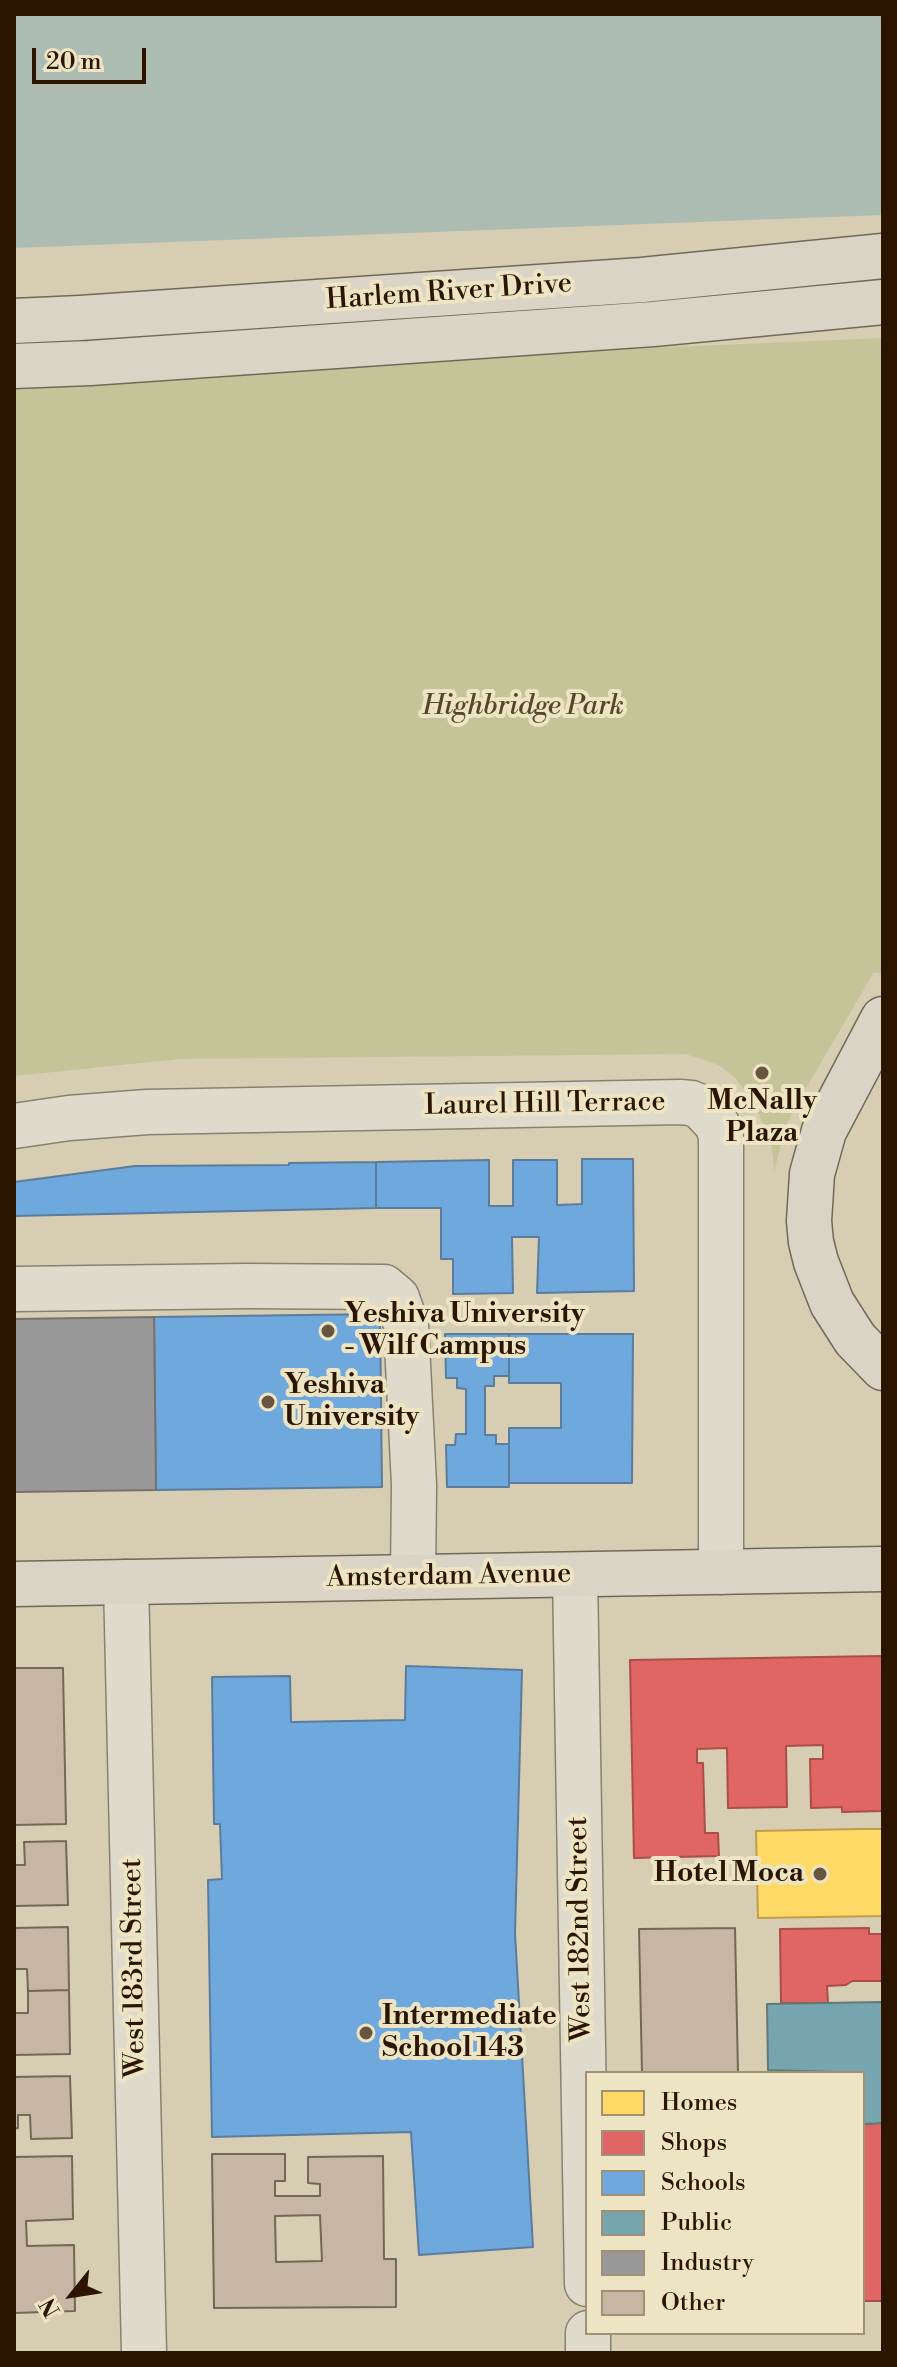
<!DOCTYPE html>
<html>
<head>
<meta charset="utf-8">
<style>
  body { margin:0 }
  #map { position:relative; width:897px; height:2367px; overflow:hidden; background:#d6cdb3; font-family:"Libre Bodoni",serif }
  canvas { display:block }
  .frame { position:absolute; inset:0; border:16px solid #2c1500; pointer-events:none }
  .legend { position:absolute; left:585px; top:2071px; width:280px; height:264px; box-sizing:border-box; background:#ede4c4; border:2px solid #a09176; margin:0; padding:10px 14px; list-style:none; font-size:24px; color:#2c1500 }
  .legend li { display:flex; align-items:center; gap:16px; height:40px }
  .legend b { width:40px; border:2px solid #a09176 }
  .north { position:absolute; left:32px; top:2255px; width:80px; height:80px; -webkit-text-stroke:6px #ede4c4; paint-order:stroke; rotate:240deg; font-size:22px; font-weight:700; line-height:32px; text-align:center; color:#2c1500 }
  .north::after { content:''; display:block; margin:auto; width:28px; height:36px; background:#2c1500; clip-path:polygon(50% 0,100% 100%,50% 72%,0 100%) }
  .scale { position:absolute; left:32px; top:48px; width:114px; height:36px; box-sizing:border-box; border:4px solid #2c1500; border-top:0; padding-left:10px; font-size:24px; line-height:28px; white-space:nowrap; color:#2c1500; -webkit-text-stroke:6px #ede4c4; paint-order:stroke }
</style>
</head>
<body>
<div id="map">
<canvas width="897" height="2367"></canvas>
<div class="frame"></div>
<ul class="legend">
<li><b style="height:22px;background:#ffd966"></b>Homes</li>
<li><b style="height:22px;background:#e06666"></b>Shops</li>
<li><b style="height:22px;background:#6fa8dc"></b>Schools</li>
<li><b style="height:22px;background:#76a5af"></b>Public</li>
<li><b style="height:22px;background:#999"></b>Industry</li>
<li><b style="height:22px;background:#c7b6a4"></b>Other</li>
</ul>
<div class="north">N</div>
<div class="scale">20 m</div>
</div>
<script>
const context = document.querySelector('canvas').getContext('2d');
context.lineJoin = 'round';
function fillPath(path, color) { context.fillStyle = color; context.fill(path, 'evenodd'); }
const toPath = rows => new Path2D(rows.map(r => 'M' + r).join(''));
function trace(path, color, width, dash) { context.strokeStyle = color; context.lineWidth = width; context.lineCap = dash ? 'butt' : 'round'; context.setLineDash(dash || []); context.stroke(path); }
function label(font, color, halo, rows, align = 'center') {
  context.font = font + ' "Libre Bodoni",serif'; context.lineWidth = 8; context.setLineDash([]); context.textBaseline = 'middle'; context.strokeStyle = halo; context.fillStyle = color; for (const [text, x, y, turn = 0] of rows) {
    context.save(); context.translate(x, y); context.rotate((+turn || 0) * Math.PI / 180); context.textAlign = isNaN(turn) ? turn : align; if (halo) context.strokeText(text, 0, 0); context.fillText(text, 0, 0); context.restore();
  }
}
fillPath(toPath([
  [883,338,883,974,874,972,798,1102,786,1125,774,1172,773,1156,769,1135,749,1095,734,1077,719,1065,685,1054,180,1059,14,1076,14,390,648,348]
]), '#c5c499');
fillPath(toPath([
  [14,14,883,14,883,215,14,248]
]), '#adbcb3');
const homes = toPath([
  [859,1829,883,1829,883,1916,758,1918,756,1831,859,1829]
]);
fillPath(homes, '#ffd966');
trace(homes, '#c09e47', 2);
const shops = toPath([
  [883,1656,883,1811,842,1812,842,1807,811,1808,810,1759,823,1759,823,1745,786,1746,787,1807,728,1808,727,1748,697,1749,697,1763,703,1763,705,1833,718,1833,719,1856,634,1858,630,1660,883,1656],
  [869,1928,869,1934,883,1934,883,1981,852,1981,846,1985,827,1986,828,2003,781,2003,780,1929,869,1928],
  [883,2123,883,2301,863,2301,863,2124,883,2123]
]);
fillPath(shops, '#e06666');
trace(shops, '#aa4e47', 2);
const schools = toPath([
  [582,1159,633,1159,634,1291,537,1293,539,1237,512,1237,513,1293,453,1294,453,1259,441,1259,441,1208,376,1208,376,1162,489,1160,489,1206,513,1206,513,1160,557,1160,557,1205,582,1204,582,1159],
  [376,1162,376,1208,14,1216,14,1182,135,1166,289,1165,289,1163,376,1162],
  [380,1314,382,1487,156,1490,154,1317,380,1314],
  [445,1334,509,1334,509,1376,494,1376,494,1386,485,1386,485,1435,496,1435,496,1444,509,1444,509,1487,447,1487,446,1445,455,1445,456,1434,466,1434,466,1389,457,1388,457,1378,446,1378,445,1334],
  [509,1334,633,1334,632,1483,509,1483,509,1428,561,1428,561,1383,509,1383,509,1334],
  [406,1666,522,1670,515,1933,533,2247,419,2255,411,2132,212,2137,208,1880,222,1879,220,1824,214,1824,212,1677,290,1676,291,1722,405,1720,406,1666]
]);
fillPath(schools, '#6fa8dc');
trace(schools, '#5b7c9a', 2);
const public = toPath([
  [883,2002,883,2123,863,2124,863,2073,768,2070,767,2004,883,2002]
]);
fillPath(public, '#76a5af');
trace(public, '#607a7a', 2);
const industry = toPath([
  [154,1317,156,1490,14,1492,14,1319,154,1317]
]);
fillPath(industry, '#999');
trace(industry, '#78716b', 2);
const building = toPath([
  [14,1668,63,1668,66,1824,14,1825,14,1668],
  [66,1841,68,1905,14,1906,14,1865,25,1865,24,1842,66,1841],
  [68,1927,69,1990,28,1991,27,1969,14,1969,14,1928,68,1927],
  [735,1928,738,2073,642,2073,639,1929,735,1928],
  [69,1990,70,2054,14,2055,14,2001,15,2013,28,2013,28,1991,69,1990],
  [70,2076,72,2138,31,2139,30,2115,18,2115,18,2128,14,2129,14,2077,70,2076],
  [212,2154,285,2154,285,2181,275,2181,275,2196,320,2196,320,2184,308,2183,308,2157,383,2156,384,2259,396,2259,396,2307,214,2308,212,2154],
  [320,2215,322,2261,276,2262,275,2216,320,2215],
  [72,2156,73,2219,26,2221,27,2246,74,2245,75,2311,14,2313,14,2157,72,2156]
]);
fillPath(building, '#c7b6a4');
trace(building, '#716858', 2);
const minor = toPath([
  [14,1126,69,1118,147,1112,680,1102,691,1103,701,1107,717,1124,721,1136,721,1572],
  [14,1289,247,1286,384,1287,397,1298,406,1324,414,1485,413,1577],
  [575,1575,587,2284],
  [126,1582,144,2353],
  [588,2333,588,2353]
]);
const major = toPath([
  [14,1584,883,1569]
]);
const highway = toPath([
  [14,321,80,318,642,280,883,256],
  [14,366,90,363,653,324,883,302],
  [883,1019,824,1131,812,1174,809,1221,811,1242,816,1262,832,1303,855,1339,883,1368]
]);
trace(minor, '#898170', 47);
trace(major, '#716858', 47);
trace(highway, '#716858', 47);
trace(minor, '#dedbcc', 44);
trace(major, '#d9d4c5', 44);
trace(highway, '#d9d4c5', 44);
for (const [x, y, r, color] of [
  [762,1073,8,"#68553f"],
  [328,1331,8,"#68553f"],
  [268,1402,8,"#68553f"],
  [820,1874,8,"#68553f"],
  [366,2033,8,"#68553f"]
]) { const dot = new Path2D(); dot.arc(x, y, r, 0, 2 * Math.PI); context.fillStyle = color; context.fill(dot); trace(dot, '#ede4c4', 3); }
label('28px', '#2c1500', '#ede4c4', [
  ["Harlem River Drive",449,293,-4],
  ["Laurel Hill Terrace",545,1105,-1],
  ["Amsterdam Avenue",449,1577,-1],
  ["West 182nd Street",581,1929,-91],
  ["West 183rd Street",135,1968,-91]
]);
label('italic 28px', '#564728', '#ede4c4', [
  ["Highbridge Park",523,707]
]);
label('bold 28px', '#2c1500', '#ede4c4', [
  ["McNally",762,1102,"center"],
  ["Plaza",762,1134,"center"],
  ["Yeshiva University",344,1315],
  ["- Wilf Campus",344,1347],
  ["Yeshiva",284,1386],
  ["University",284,1418],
  ["Hotel Moca",804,1874,"right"],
  ["Intermediate",382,2017],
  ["School 143",382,2049]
], 'left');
</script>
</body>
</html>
